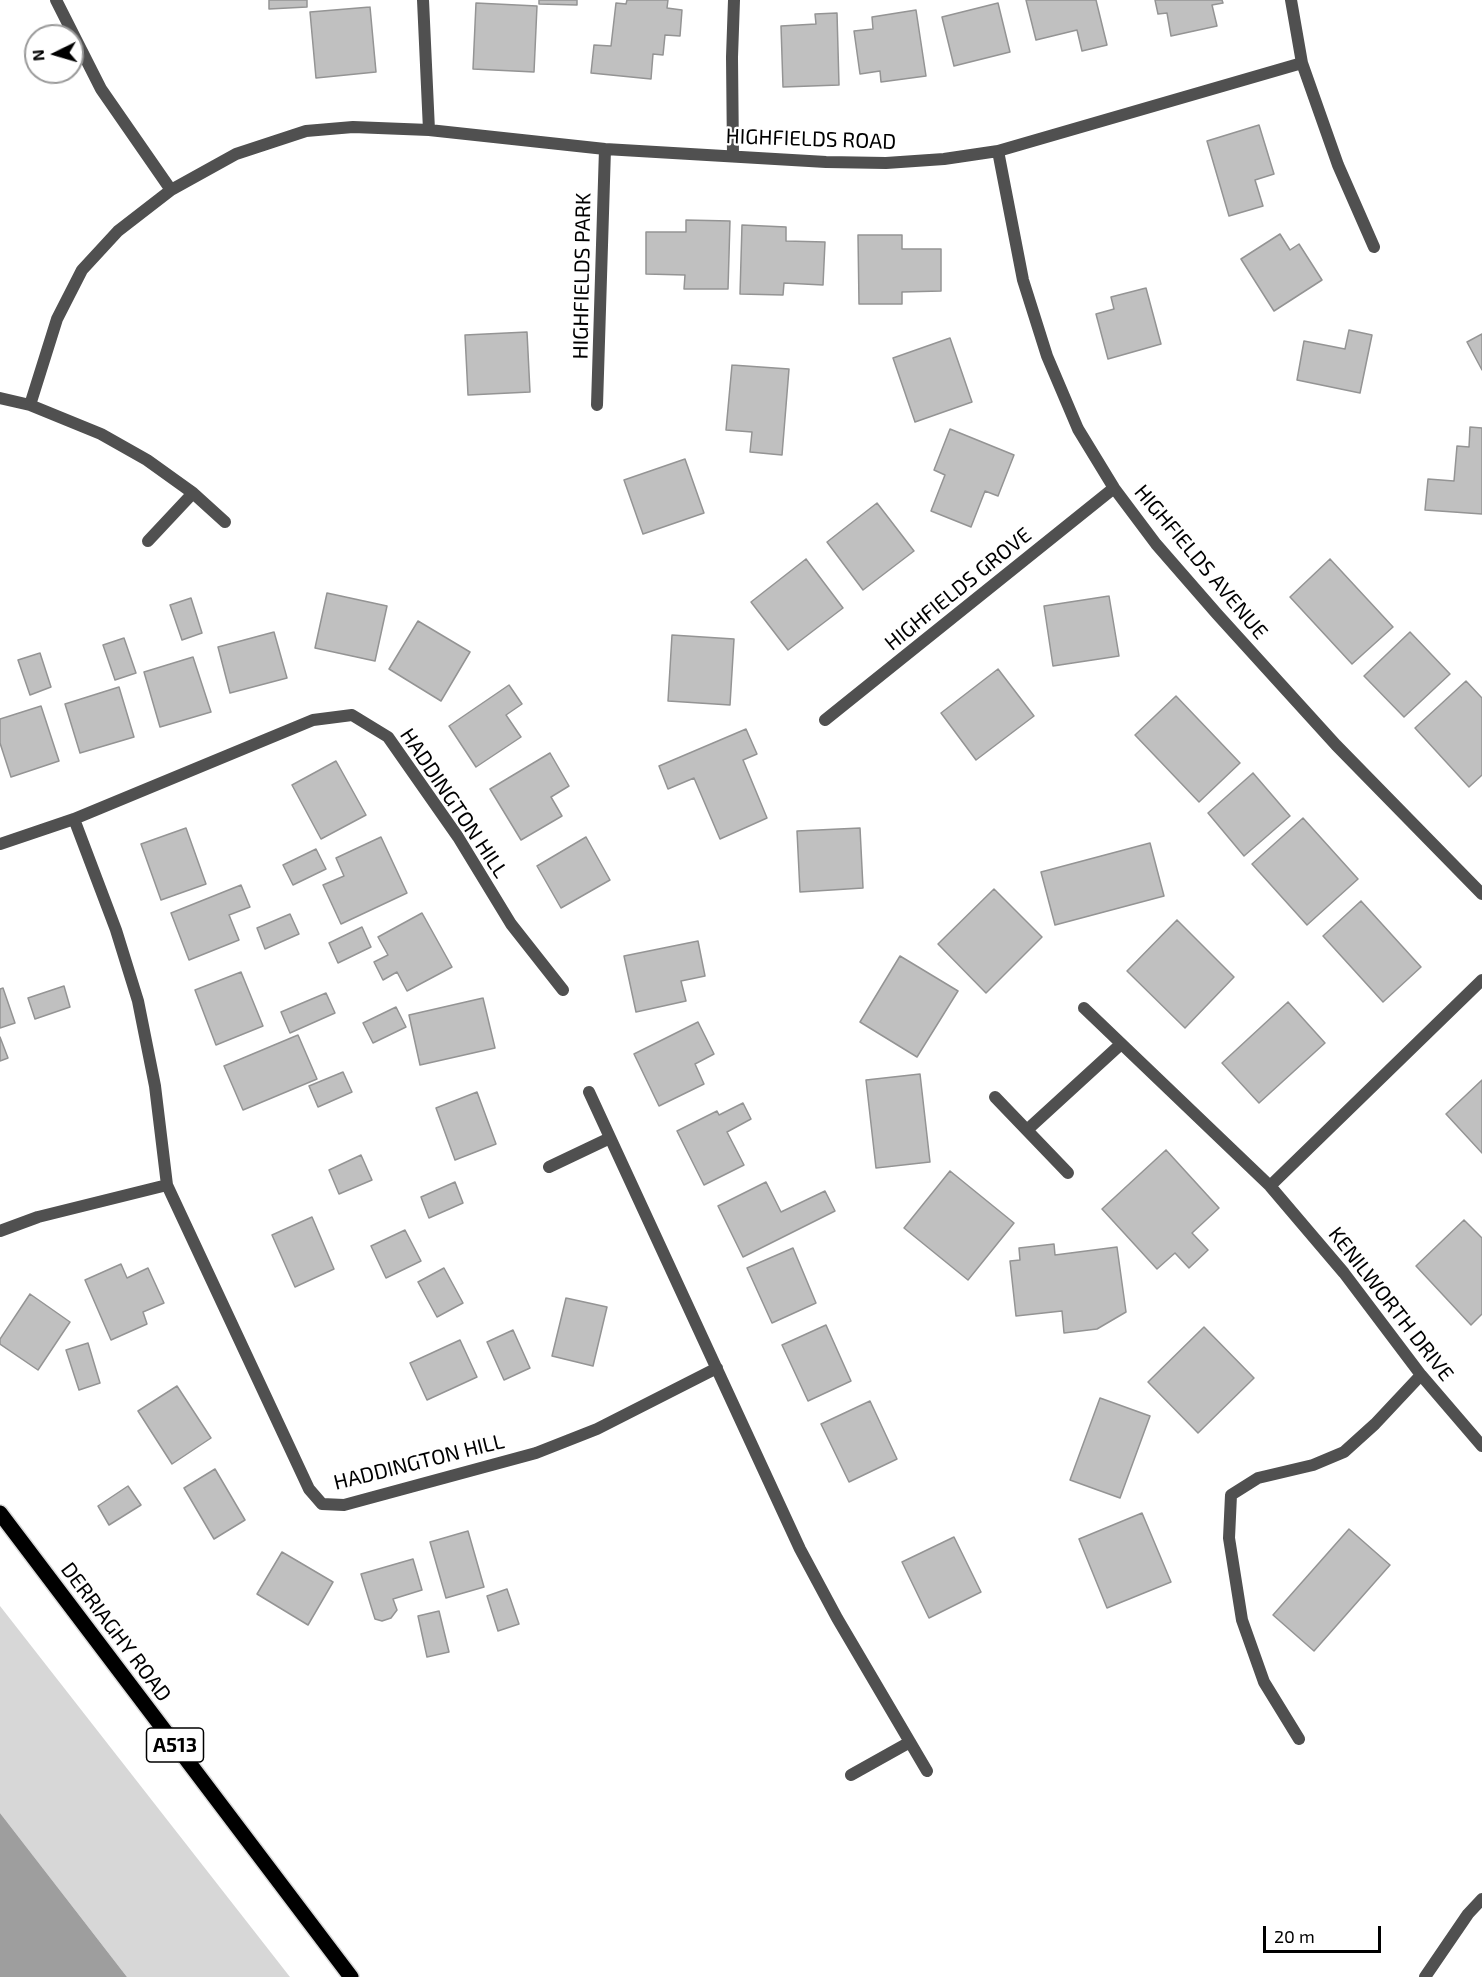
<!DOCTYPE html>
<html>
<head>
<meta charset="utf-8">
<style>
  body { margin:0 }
  #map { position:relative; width:1482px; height:1977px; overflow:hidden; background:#fff; font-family:"Exo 2",sans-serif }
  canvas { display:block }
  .north { position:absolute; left:24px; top:24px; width:60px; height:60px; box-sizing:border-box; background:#fff; border:2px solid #999; border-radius:50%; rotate:265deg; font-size:16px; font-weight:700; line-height:24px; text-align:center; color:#000 }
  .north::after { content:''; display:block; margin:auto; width:21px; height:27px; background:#000; clip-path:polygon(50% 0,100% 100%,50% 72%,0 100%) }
  .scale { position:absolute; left:1263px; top:1926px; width:118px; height:27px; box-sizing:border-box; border:3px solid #000; border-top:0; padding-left:8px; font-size:18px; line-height:21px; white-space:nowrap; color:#000; -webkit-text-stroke:4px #fff; paint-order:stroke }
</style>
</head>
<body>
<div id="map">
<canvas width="1482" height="1977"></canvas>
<div class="north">N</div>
<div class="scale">20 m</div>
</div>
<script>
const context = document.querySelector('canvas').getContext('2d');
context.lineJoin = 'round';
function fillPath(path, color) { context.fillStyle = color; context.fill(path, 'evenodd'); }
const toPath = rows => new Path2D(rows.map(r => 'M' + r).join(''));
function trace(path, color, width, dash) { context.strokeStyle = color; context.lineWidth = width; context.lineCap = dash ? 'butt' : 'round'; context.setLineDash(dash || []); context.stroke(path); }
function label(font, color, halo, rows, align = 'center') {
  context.font = font + ' "Exo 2",sans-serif'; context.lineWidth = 4.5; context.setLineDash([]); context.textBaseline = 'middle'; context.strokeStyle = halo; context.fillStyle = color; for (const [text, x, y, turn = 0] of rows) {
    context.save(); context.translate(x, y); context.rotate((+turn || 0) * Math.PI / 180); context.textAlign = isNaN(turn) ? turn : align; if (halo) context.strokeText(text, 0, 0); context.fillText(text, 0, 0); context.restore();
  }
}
fillPath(toPath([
  [0,1606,290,1977,127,1977,0,1813]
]), '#d7d7d7');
fillPath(toPath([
  [0,1813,127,1977,0,1977]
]), '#9e9e9e');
const building = toPath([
  [269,0,307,0,307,7,269,9,269,0],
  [539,0,577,0,577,5,539,4,539,0],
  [627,0,668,0,667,8,682,10,680,36,665,35,663,55,653,54,651,79,591,73,594,45,611,46,616,3,626,4,627,0],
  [1026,0,1096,0,1107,45,1082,51,1077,30,1036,40,1026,0],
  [1155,0,1222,0,1223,3,1212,5,1217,26,1171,36,1167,13,1158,14,1155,0],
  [476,3,537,6,534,72,473,69,476,3],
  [998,3,1010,52,954,66,942,17,998,3],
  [370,7,376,72,316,78,310,12,370,7],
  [916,10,926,76,881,82,880,71,860,74,854,31,873,29,872,17,916,10],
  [837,13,839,85,783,87,781,26,816,24,815,14,837,13],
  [1259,125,1274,174,1255,180,1263,206,1229,216,1207,141,1259,125],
  [686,220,730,221,728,289,684,289,685,275,646,274,646,232,686,232,686,220],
  [742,225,786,227,786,241,825,242,823,285,784,283,783,295,740,294,742,225],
  [1280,234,1290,250,1299,244,1322,280,1274,311,1241,259,1280,234],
  [858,235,902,235,902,249,941,249,941,291,902,292,902,304,859,304,858,235],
  [1146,288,1161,344,1108,359,1096,314,1114,309,1111,297,1146,288],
  [1349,330,1372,335,1360,393,1297,380,1304,341,1345,349,1349,330],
  [527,332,530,392,468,395,465,335,527,332],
  [1482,334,1482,370,1467,342,1482,334],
  [950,338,972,402,915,422,893,358,950,338],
  [732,365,789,369,782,455,750,452,752,432,726,430,732,365],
  [1470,427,1482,428,1482,514,1425,510,1428,479,1454,481,1457,446,1469,447,1470,427],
  [950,429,1014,455,998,496,985,491,971,527,931,511,945,475,934,470,950,429],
  [685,459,704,513,643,534,624,480,685,459],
  [877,503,914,551,863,590,827,542,877,503],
  [806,559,843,608,788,650,751,602,806,559],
  [1330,559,1393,627,1352,664,1290,597,1330,559],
  [327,593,387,606,375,661,315,648,327,593],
  [1109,596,1119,656,1053,666,1044,606,1109,596],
  [191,598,202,633,182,640,170,605,191,598],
  [418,621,470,652,441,701,389,669,418,621],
  [274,632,287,678,230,693,218,647,274,632],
  [1410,632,1450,674,1404,717,1364,676,1410,632],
  [672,635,734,639,730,705,668,701,672,635],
  [124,638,136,673,115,680,103,645,124,638],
  [40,653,51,687,30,695,18,660,40,653],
  [193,657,211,712,160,727,144,672,193,657],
  [998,669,1034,716,976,760,941,713,998,669],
  [1466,681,1482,698,1482,775,1469,787,1415,728,1466,681],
  [509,685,522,704,506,715,521,737,476,767,449,726,509,685],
  [119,687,134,737,80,753,65,704,119,687],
  [1176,696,1240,763,1199,802,1135,735,1176,696],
  [41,706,59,761,11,777,0,743,0,719,41,706],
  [746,729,757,754,743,760,767,818,720,839,694,778,668,789,659,766,746,729],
  [550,753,569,786,551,797,562,816,521,840,490,789,550,753],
  [336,761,366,815,321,839,292,785,336,761],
  [1253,773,1290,816,1244,856,1208,813,1253,773],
  [1303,818,1358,879,1307,925,1252,864,1303,818],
  [186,828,206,884,161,900,141,844,186,828],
  [860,828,863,888,800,892,797,831,860,828],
  [381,837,407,893,341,924,323,885,344,876,336,858,381,837],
  [586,837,610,880,561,908,537,866,586,837],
  [1150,843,1164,896,1055,925,1041,872,1150,843],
  [316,849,326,869,293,885,283,865,316,849],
  [241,885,250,907,229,915,239,940,189,960,171,913,241,885],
  [994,889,1042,937,986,993,938,944,994,889],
  [1361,901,1421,967,1383,1002,1323,936,1361,901],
  [422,913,452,967,407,991,397,972,383,980,374,962,388,955,378,937,422,913],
  [290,914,299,934,265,949,257,928,290,914],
  [1177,920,1234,977,1185,1028,1127,971,1177,920],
  [362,927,371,947,338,963,329,943,362,927],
  [698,941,705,976,681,981,686,1001,636,1012,624,956,698,941],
  [900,956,958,991,917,1057,860,1022,900,956],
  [241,972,263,1026,216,1045,195,990,241,972],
  [64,986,70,1007,35,1019,28,998,64,986],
  [3,988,15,1023,0,1028,0,989,3,988],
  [326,993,335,1013,290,1033,281,1012,326,993],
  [483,998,495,1048,420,1065,409,1015,483,998],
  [1288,1002,1325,1043,1259,1103,1222,1063,1288,1002],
  [396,1007,406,1027,373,1043,363,1023,396,1007],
  [698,1022,714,1054,695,1064,704,1084,659,1106,634,1054,698,1022],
  [298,1035,317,1079,243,1110,224,1066,298,1035],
  [0,1037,8,1058,0,1061,0,1037],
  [343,1072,352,1092,318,1107,309,1086,343,1072],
  [920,1074,930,1162,876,1168,866,1080,920,1074],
  [1482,1080,1482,1153,1446,1114,1482,1080],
  [477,1092,496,1144,455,1160,436,1108,477,1092],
  [743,1103,751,1119,727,1132,744,1165,704,1185,677,1131,717,1111,719,1115,743,1103],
  [1166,1150,1219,1208,1192,1233,1208,1250,1189,1268,1175,1253,1157,1269,1102,1209,1166,1150],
  [361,1155,372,1180,339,1194,329,1170,361,1155],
  [950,1171,1014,1223,968,1280,904,1228,950,1171],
  [455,1182,463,1203,429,1218,421,1197,455,1182],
  [766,1182,781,1212,825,1191,835,1211,743,1257,718,1206,766,1182],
  [312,1217,334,1269,295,1287,272,1235,312,1217],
  [1464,1220,1482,1238,1482,1314,1471,1325,1416,1266,1464,1220],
  [405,1230,421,1261,386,1278,371,1246,405,1230],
  [1054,1244,1055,1255,1117,1247,1126,1312,1097,1329,1064,1333,1062,1311,1016,1316,1010,1261,1020,1260,1019,1248,1054,1244],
  [793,1248,816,1303,772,1323,747,1268,793,1248],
  [121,1264,127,1278,148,1268,164,1303,143,1312,147,1324,111,1340,85,1280,121,1264],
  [444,1268,463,1303,437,1317,418,1282,444,1268],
  [30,1294,70,1322,38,1370,0,1344,0,1339,30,1294],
  [566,1298,607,1307,593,1366,552,1356,566,1298],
  [826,1325,851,1381,808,1401,782,1345,826,1325],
  [1204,1327,1254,1378,1198,1433,1148,1382,1204,1327],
  [513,1330,530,1368,504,1380,487,1342,513,1330],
  [460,1340,477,1377,427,1400,410,1363,460,1340],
  [88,1343,100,1383,79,1390,66,1350,88,1343],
  [177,1386,211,1438,172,1464,138,1411,177,1386],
  [1100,1398,1150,1416,1120,1498,1070,1480,1100,1398],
  [870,1401,897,1459,849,1482,821,1424,870,1401],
  [215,1469,245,1520,214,1539,184,1488,215,1469],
  [128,1486,141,1505,109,1525,98,1506,128,1486],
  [1142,1513,1171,1582,1107,1608,1079,1539,1142,1513],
  [1349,1529,1390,1565,1314,1651,1273,1615,1349,1529],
  [468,1531,484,1587,446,1598,430,1542,468,1531],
  [954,1537,981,1592,929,1618,902,1562,954,1537],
  [282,1552,333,1582,308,1625,257,1594,282,1552],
  [413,1559,422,1590,393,1599,397,1610,391,1618,382,1621,375,1619,361,1574,413,1559],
  [507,1589,519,1624,498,1631,487,1596,507,1589],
  [439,1611,449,1652,427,1657,418,1616,439,1611]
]);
fillPath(building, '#c0c0c0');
trace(building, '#949494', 1.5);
const primary = toPath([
  [0,1513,351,1977]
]);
trace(primary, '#dbdbdb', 18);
trace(toPath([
  [56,0,101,89,171,190],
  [423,0,429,130],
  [1291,0,1302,63,1338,165,1374,247],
  [998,151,1023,280,1047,356,1078,429,1114,488,1156,544,1217,614,1336,745,1482,894],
  [733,156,732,57,734,0],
  [0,398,30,405,101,434,147,460,193,493,225,522],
  [30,405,57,319,82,270,118,231,171,190,236,154,306,131,353,127,429,130,605,149,826,162,886,163,944,159,998,151,1302,63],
  [597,405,605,149],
  [148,541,193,493],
  [825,720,1114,488],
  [74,819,116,930,138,1001,155,1086,167,1185],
  [0,844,74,819,313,720,352,715,388,737,458,837,511,924,563,990],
  [1084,1008,1270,1186,1344,1273,1421,1375,1482,1446],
  [589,1092,800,1549,837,1618,927,1771],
  [995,1097,1068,1173],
  [1027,1130,1121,1044],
  [549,1167,610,1138],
  [1270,1186,1482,980],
  [0,1231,38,1217,167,1185,309,1489,322,1504,344,1505,536,1453,597,1429,717,1368],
  [1299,1739,1264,1682,1242,1620,1229,1538,1231,1495,1258,1478,1313,1465,1344,1452,1375,1424,1421,1375],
  [851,1775,910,1742],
  [1425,1977,1468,1914,1482,1899]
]), '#505050', 12);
trace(primary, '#000', 15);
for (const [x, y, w] of [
  [175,1745,57]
]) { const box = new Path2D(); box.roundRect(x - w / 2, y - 17, w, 34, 4.5); context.fillStyle = '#fff'; context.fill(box); trace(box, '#000', 1.5); }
label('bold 20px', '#000', null, [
  ["A513",175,1745]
]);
label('21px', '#000', '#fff', [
  ["HIGHFIELDS ROAD",811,139,2],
  ["HIGHFIELDS PARK",582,276,-89],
  ["HIGHFIELDS AVENUE",1201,562,50],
  ["HIGHFIELDS GROVE",958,589,-39],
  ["HADDINGTON HILL",454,803,56],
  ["KENILWORTH DRIVE",1391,1304,52],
  ["HADDINGTON HILL",419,1462,-14],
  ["DERRIAGHY ROAD",116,1632,53]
]);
</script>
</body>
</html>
